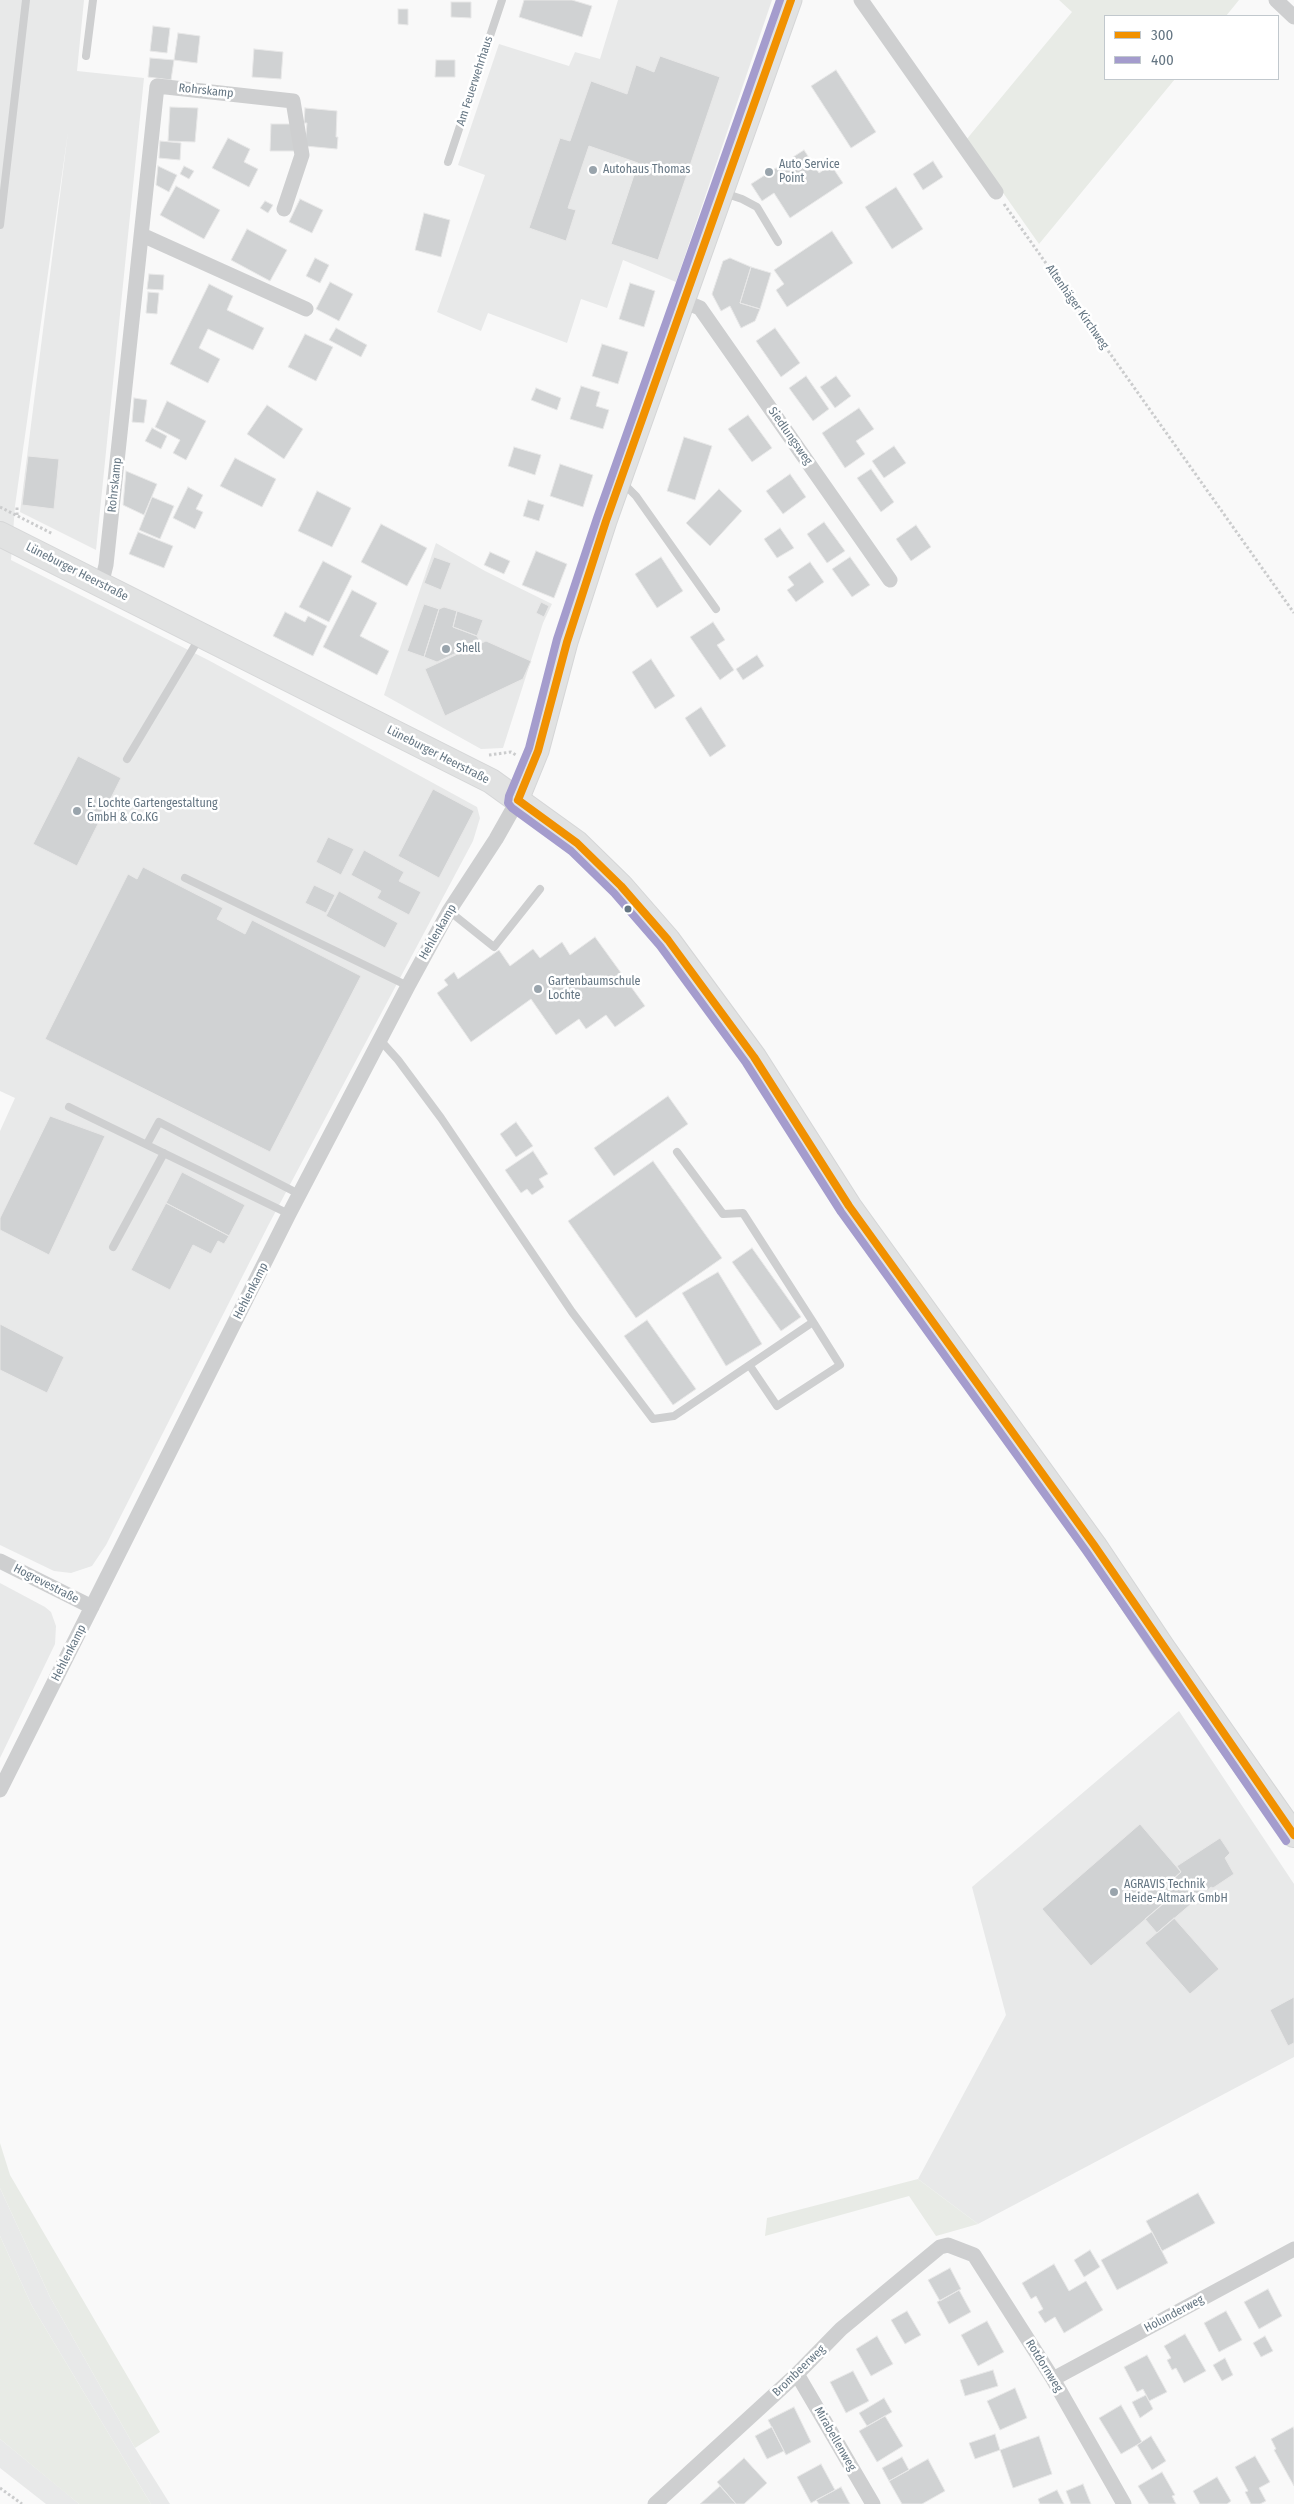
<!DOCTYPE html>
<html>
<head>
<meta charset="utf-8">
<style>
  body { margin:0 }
  #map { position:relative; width:1294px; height:2504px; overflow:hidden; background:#f9f9f9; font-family:"Fira Sans Condensed",sans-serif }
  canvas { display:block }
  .legend { position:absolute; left:1104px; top:15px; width:175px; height:65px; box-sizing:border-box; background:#fff; border:1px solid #c1c8cd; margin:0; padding:6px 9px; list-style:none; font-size:15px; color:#657683 }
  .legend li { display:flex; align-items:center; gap:10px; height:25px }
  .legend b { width:25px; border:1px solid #c1c8cd }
</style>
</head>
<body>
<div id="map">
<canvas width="1294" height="2504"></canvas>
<ul class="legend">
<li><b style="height:6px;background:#f19100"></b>300</li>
<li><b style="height:6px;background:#a49ccd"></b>400</li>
</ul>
</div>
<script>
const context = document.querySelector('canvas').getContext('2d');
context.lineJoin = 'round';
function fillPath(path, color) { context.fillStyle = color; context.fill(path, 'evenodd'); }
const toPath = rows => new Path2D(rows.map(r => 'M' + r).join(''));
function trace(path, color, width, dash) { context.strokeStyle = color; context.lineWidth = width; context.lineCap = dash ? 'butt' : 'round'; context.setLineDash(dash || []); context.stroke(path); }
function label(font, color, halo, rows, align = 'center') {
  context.font = font + ' "Fira Sans Condensed",sans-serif'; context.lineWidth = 5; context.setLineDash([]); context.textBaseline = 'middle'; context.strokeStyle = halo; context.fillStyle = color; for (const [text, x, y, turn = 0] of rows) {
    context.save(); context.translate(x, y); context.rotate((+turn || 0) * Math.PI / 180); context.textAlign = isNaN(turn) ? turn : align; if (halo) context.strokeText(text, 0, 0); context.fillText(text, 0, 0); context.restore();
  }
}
fillPath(toPath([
  [0,0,84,0,77,71,144,78,96,550,20,512,68,132,15,506,11,560,210,661,477,807,480,818,473,841,269,1224,106,1545,92,1566,71,1573,54,1571,0,1545,0,1131,15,1098,0,1091],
  [618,0,772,0,676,282,623,260,607,308,581,299,567,343,488,313,481,331,437,312,485,175,458,165,499,44,569,66,575,52,600,59],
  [436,543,485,571,552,604,543,623,503,748,481,749,384,695],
  [0,1583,45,1607,51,1612,56,1626,55,1644,0,1758],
  [1179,1711,1294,1884,1294,2057,978,2224,918,2179,1006,2015,972,1887],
  [0,2188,50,2297,135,2448,170,2504,151,2504,32,2306,0,2236],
  [0,2439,65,2492,79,2504,46,2504,0,2468]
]), '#e8e9e9');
fillPath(toPath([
  [1059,0,1239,0,1226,16,1105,16,1105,79,1175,79,1039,244,966,140,1072,12],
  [0,2143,10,2175,160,2432,135,2448,50,2297,0,2188],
  [918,2179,978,2224,936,2236,909,2196,765,2236,767,2218],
  [0,2236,32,2306,151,2504,79,2504,0,2439]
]), '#e8ebe6');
const building = toPath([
  [524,0,572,0,592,6,582,37,519,17,524,0],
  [451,2,471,2,471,18,451,17,451,2],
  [398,9,408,9,408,25,398,24,398,9],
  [153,26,170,28,167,53,150,51,153,26],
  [178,33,200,36,197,63,174,60,178,33],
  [254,49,283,52,281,79,252,77,254,49],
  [660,56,720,77,658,260,611,244,638,163,589,146,568,208,576,210,566,241,529,228,560,138,570,141,591,81,627,94,636,65,654,72,660,56],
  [150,58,174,60,171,80,148,77,150,58],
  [436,60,455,60,455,77,435,77,436,60],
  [836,70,876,132,851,148,811,86,836,70],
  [170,107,198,108,195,142,168,141,170,107],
  [305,108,337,111,336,137,338,137,337,149,305,146,307,123,304,123,305,108],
  [271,124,296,124,295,151,270,151,271,124],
  [228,138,250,149,244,162,258,169,249,187,212,168,228,138],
  [160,141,181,143,180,160,159,158,160,141],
  [804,150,819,173,831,165,843,183,790,218,774,193,762,201,751,184,804,150],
  [933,161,943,177,923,190,913,174,933,161],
  [158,166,177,175,169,192,156,185,158,166],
  [184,166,194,171,189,179,180,174,184,166],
  [176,186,220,210,204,239,160,215,176,186],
  [896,187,923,229,892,249,865,207,896,187],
  [300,199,323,210,312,233,289,222,300,199],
  [265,201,273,205,268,213,260,208,265,201],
  [424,213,450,220,441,257,415,250,424,213],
  [247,229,287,250,270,281,231,260,247,229],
  [832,231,853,263,787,307,776,290,784,284,774,270,832,231],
  [315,258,329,265,320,283,306,276,315,258],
  [730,258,751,267,740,303,760,309,755,321,741,328,730,306,721,311,712,294,723,261,730,258],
  [751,267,771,273,760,309,740,303,751,267],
  [149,274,164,275,163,290,147,289,149,274],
  [330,282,353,294,339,321,316,309,330,282],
  [630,283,655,291,644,327,619,319,630,283],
  [209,284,233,296,227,310,264,328,253,350,208,329,199,348,220,359,208,383,170,364,209,284],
  [148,292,159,293,157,314,146,313,148,292],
  [336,328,367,345,361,357,329,340,336,328],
  [775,328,800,363,781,377,756,341,775,328],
  [305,334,333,347,316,381,288,367,305,334],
  [602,344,628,352,618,384,592,376,602,344],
  [806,376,829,409,813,421,789,388,806,376],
  [836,376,851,396,835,408,820,387,836,376],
  [581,386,600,392,596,406,609,410,603,429,570,419,581,386],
  [536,388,561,398,557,410,531,400,536,388],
  [134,398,147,400,144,423,132,422,134,398],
  [167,401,206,421,186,460,173,453,180,440,155,427,167,401],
  [267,405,303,429,284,459,247,434,267,405],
  [859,408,874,429,856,441,865,454,845,468,822,433,859,408],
  [748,415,772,448,752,462,728,429,748,415],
  [152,428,167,436,161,449,145,441,152,428],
  [684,437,712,446,695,500,667,491,684,437],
  [894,446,906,463,884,478,872,461,894,446],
  [514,447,541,455,535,475,508,466,514,447],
  [28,456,59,459,54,509,22,505,28,456],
  [235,458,276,479,262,507,220,486,235,458],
  [560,464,593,475,583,507,550,496,560,464],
  [871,469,894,502,881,512,857,478,871,469],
  [126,471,157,484,144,515,123,505,126,471],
  [790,474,806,497,783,514,766,491,790,474],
  [188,487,203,495,196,509,203,512,195,529,173,518,188,487],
  [719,489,742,511,710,546,686,523,719,489],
  [317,491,351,508,332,547,298,531,317,491],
  [152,497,174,506,160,539,139,530,152,497],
  [528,500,544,505,539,521,523,516,528,500],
  [824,522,845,551,827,563,807,534,824,522],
  [381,524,427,548,407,586,361,562,381,524],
  [916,525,931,547,911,561,896,539,916,525],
  [780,528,794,548,777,558,764,539,780,528],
  [138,532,173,546,164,568,129,554,138,532],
  [536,551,567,564,554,598,522,585,536,551],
  [490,552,510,561,504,574,484,565,490,552],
  [434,557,451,563,441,590,424,583,434,557],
  [661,557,683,591,657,608,635,574,661,557],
  [850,557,870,585,852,597,832,569,850,557],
  [323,561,352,576,329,622,299,607,323,561],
  [810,562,824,582,796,602,787,590,794,585,788,577,810,562],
  [352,590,377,603,360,636,389,651,377,675,323,647,352,590],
  [541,602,549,606,544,617,536,613,541,602],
  [424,604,439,609,424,657,407,651,424,604],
  [444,607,457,611,453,627,477,636,480,642,437,662,424,657,439,609,444,607],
  [457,611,483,620,477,636,453,627,457,611],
  [285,612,305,622,308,616,327,626,313,656,273,636,285,612],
  [713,622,725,640,717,645,734,670,720,680,690,637,713,622],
  [486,641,531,661,523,679,445,716,425,669,486,641],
  [757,655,764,666,743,680,736,669,757,655],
  [651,659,675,696,655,709,632,672,651,659],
  [701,707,726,746,710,757,685,718,701,707],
  [78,756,121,778,77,866,33,844,78,756],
  [433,789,474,811,439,878,398,856,433,789],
  [328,837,354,849,341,875,316,862,328,837],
  [364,850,404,872,399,881,421,892,409,915,377,898,381,891,351,875,364,850],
  [143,867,223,908,217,919,245,934,252,920,361,976,270,1152,45,1039,128,874,137,879,143,867],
  [314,885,335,895,326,913,305,903,314,885],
  [339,891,398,923,385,948,326,916,339,891],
  [595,937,645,1006,615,1027,606,1015,586,1029,579,1019,556,1035,531,999,471,1042,437,993,448,985,444,980,454,972,458,979,499,950,510,966,533,949,540,958,562,942,570,955,595,937],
  [668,1096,688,1124,614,1176,594,1148,668,1096],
  [50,1116,105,1136,49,1255,0,1230,0,1218,50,1116],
  [516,1122,533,1146,516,1157,500,1134,516,1122],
  [533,1151,548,1174,539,1179,544,1187,532,1195,527,1189,521,1193,505,1170,533,1151],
  [653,1161,722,1258,636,1318,568,1221,653,1161],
  [182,1172,245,1205,229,1236,166,1203,182,1172],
  [166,1203,229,1236,224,1244,218,1241,211,1254,193,1245,170,1290,131,1270,166,1203],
  [752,1248,801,1317,781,1331,732,1262,752,1248],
  [718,1272,762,1344,726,1366,682,1293,718,1272],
  [647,1320,696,1389,673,1405,624,1336,647,1320],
  [0,1324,64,1357,47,1393,0,1370,0,1324],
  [1140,1824,1181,1872,1163,1888,1171,1897,1091,1966,1042,1909,1140,1824],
  [1220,1838,1230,1853,1225,1858,1234,1874,1213,1888,1211,1887,1157,1933,1145,1919,1171,1897,1163,1888,1181,1872,1177,1866,1220,1838],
  [1174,1918,1219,1969,1190,1994,1145,1943,1174,1918],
  [1294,1997,1294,2043,1288,2046,1270,2010,1294,1997],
  [1198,2193,1215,2223,1162,2251,1146,2221,1198,2193],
  [1152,2232,1168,2263,1117,2290,1101,2260,1152,2232],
  [1090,2250,1100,2267,1084,2277,1074,2260,1090,2250],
  [1054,2264,1069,2291,1086,2281,1103,2310,1064,2333,1055,2317,1045,2323,1038,2312,1043,2309,1036,2296,1031,2299,1022,2283,1054,2264],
  [950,2268,961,2289,940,2301,928,2280,950,2268],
  [1268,2289,1282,2316,1259,2329,1244,2302,1268,2289],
  [959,2290,971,2312,949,2324,937,2302,959,2290],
  [907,2311,921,2335,905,2344,891,2320,907,2311],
  [1226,2311,1242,2340,1219,2352,1204,2323,1226,2311],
  [987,2321,1004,2352,978,2366,961,2335,987,2321],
  [1185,2334,1206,2371,1184,2383,1176,2368,1172,2370,1167,2360,1171,2358,1164,2346,1185,2334],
  [877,2336,893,2364,871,2376,856,2349,877,2336],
  [1265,2336,1273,2351,1261,2357,1253,2343,1265,2336],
  [1147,2355,1167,2392,1149,2401,1143,2389,1137,2392,1124,2367,1147,2355],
  [1225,2358,1233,2375,1222,2381,1213,2365,1225,2358],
  [993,2370,998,2386,965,2396,960,2380,993,2370],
  [853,2371,869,2401,846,2413,830,2382,853,2371],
  [1015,2388,1027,2418,1000,2430,987,2401,1015,2388],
  [1146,2395,1153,2409,1140,2418,1132,2402,1146,2395],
  [884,2398,892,2412,867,2426,859,2413,884,2398],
  [1121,2405,1142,2442,1121,2454,1099,2418,1121,2405],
  [794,2407,811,2442,786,2455,768,2420,794,2407],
  [885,2416,903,2446,877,2462,859,2431,885,2416],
  [772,2427,784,2451,767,2459,755,2436,772,2427],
  [1293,2427,1294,2430,1294,2486,1274,2450,1276,2449,1271,2439,1293,2427],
  [995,2434,1000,2450,975,2459,969,2443,995,2434],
  [1039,2436,1052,2474,1013,2488,1000,2450,1039,2436],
  [1151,2436,1166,2461,1152,2470,1137,2445,1151,2436],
  [1255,2456,1270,2482,1259,2488,1266,2501,1260,2504,1251,2504,1245,2492,1248,2491,1235,2467,1255,2456],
  [902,2457,909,2470,889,2481,882,2468,902,2457],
  [744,2458,767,2483,744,2504,736,2504,717,2482,744,2458],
  [928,2459,945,2491,922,2504,902,2504,889,2481,928,2459],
  [821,2464,835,2490,811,2503,797,2477,821,2464],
  [1162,2472,1175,2495,1172,2496,1176,2504,1149,2504,1138,2486,1162,2472],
  [1217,2477,1231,2501,1227,2504,1200,2504,1193,2491,1217,2477],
  [1083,2484,1091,2504,1071,2504,1066,2491,1083,2484],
  [720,2486,736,2504,700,2504,720,2486],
  [841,2487,850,2504,819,2504,816,2500,841,2487],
  [1057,2490,1064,2504,1040,2504,1038,2499,1057,2490]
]);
fillPath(building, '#d0d2d3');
trace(building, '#e8e8e8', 1);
const secondary = toPath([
  [518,800,538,751,567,642,606,521,791,0]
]);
const primary = toPath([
  [0,534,491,781,577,843,621,886,668,940,754,1057,849,1206,1094,1545,1163,1648,1294,1835]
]);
trace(secondary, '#d5d6d7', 23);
trace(primary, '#d5d6d7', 26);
trace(toPath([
  [1004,204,1294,613],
  [0,507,53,534],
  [17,515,17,507],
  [489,755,511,752,516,755],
  [0,2488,22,2504]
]), '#cbcccd', 3, [2.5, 2.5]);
trace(toPath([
  [86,56,93,0],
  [448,162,502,0],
  [724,193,742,199,757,207,778,242],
  [0,225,26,0],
  [622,482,636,496,716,609],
  [127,759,200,637],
  [185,878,408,986],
  [449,911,494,947,540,889],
  [380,1040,398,1060,441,1118,572,1312,653,1419,674,1416,813,1322,743,1213,723,1214,677,1152],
  [69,1107,289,1214],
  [147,1144,159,1122,299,1194],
  [113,1247,164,1153],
  [750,1366,777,1406,840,1365,813,1322]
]), '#cecfd0', 8);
trace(toPath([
  [861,0,996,192],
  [1276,0,1294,17],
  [142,235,306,309],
  [683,301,700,308,890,580],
  [101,585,106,565,157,86,293,101,302,155,284,209],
  [0,1561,92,1607],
  [0,1790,289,1214,408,986,449,911,496,839,518,800],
  [797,2374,873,2504],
  [1053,2379,1294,2249],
  [655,2504,797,2374,841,2329,940,2247,948,2245,974,2255,1053,2379,1124,2504]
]), '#cecfd0', 15);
trace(secondary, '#e1e2e2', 21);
trace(primary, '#e1e2e2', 24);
trace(toPath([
  [518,800,577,843,621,886,668,940,754,1057,849,1206,1094,1545,1294,1835],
  [518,800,538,751,567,642,606,521,791,0]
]), '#f19100', 8);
trace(toPath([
  [780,0,597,518,557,639,529,748,509,796,508,803,512,808,571,851,614,893,660,946,746,1063,841,1212,1086,1551,1286,1841]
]), '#a49ccd', 8);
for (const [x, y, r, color] of [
  [593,170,5,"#99a4ac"],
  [769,172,5,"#99a4ac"],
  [446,649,5,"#99a4ac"],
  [77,811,5,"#99a4ac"],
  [628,909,4.5,"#657683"],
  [538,989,5,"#99a4ac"],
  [1114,1892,5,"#99a4ac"]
]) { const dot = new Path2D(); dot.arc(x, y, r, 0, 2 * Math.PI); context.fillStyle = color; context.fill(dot); trace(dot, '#fff', 2); }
label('12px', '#657683', '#fff', [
  ["Am Feuerwehrhaus",475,81,-72],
  ["Rohrskamp",206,91,6],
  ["Altenhäger Kirchweg",1077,307,55],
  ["Siedlungsweg",790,436,55],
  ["Rohrskamp",115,485,-84],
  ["Lüneburger Heerstraße",77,572,27],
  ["Lüneburger Heerstraße",438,755,27],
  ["Hehlenkamp",438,932,-60],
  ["Hehlenkamp",251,1291,-63],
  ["Hogrevestraße",46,1584,27],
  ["Hehlenkamp",69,1653,-63],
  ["Holunderweg",1174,2314,-28],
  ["Rotdornweg",1044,2366,58],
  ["Brombeerweg",799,2371,-44],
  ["Mirabellenweg",835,2439,60]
]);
label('12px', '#657683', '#fff', [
  ["Auto Service",779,165],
  ["Point",779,179],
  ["Autohaus Thomas",603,170],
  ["Shell",456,649],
  ["E. Lochte Gartengestaltung",87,804],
  ["GmbH & Co.KG",87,818],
  ["Gartenbaumschule",548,982],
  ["Lochte",548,996],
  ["AGRAVIS Technik",1124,1885],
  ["Heide-Altmark GmbH",1124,1899]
], 'left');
</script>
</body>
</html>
